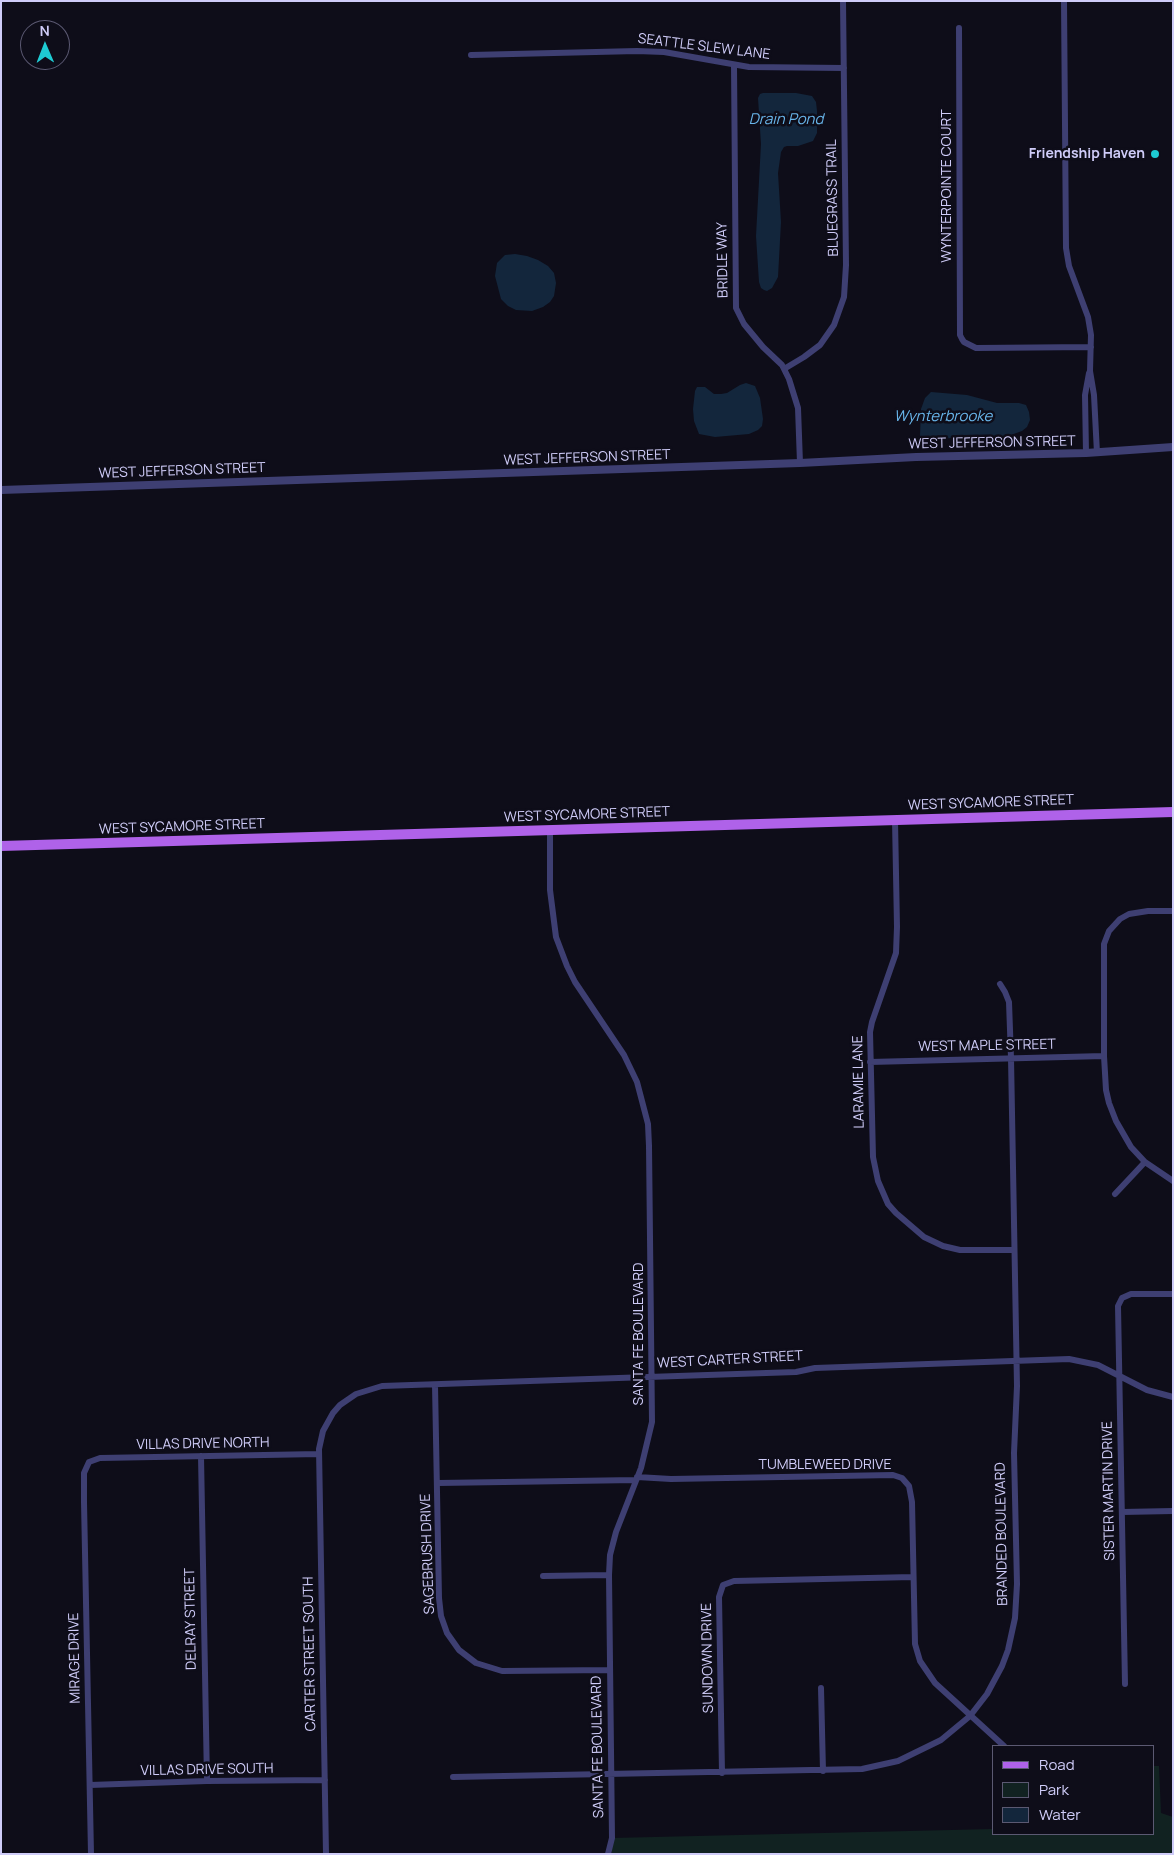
<!DOCTYPE html>
<html>
<head>
<meta charset="utf-8">
<style>
  body { margin:0 }
  #map { position:relative; width:1174px; height:1855px; overflow:hidden; background:#0e0d19; font-family:Manrope,sans-serif }
  canvas { display:block }
  .frame { position:absolute; inset:0; border:2px solid #cfccf8; pointer-events:none }
  .legend { position:absolute; left:992px; top:1745px; width:162px; height:90px; box-sizing:border-box; background:#0e0d19; border:1px solid #5b5972; margin:0; padding:6px 9px; list-style:none; font-size:15px; color:#cfccf8 }
  .legend li { display:flex; align-items:center; gap:10px; height:25px }
  .legend b { width:25px; border:1px solid #5b5972 }
  .north { position:absolute; left:20px; top:20px; width:50px; height:50px; box-sizing:border-box; background:#0e0d19; border:1px solid #5b5972; border-radius:50%; rotate:359deg; font-size:14px; font-weight:700; line-height:20px; text-align:center; color:#cfccf8 }
  .north::after { content:''; display:block; margin:auto; width:18px; height:22px; background:#1ecbd3; clip-path:polygon(50% 0,100% 100%,50% 72%,0 100%) }
</style>
</head>
<body>
<div id="map">
<canvas width="1174" height="1855"></canvas>
<div class="frame"></div>
<ul class="legend">
<li><b style="height:6px;background:#af62e9"></b>Road</li>
<li><b style="height:14px;background:#112221"></b>Park</li>
<li><b style="height:14px;background:#13263c"></b>Water</li>
</ul>
<div class="north">N</div>
</div>
<script>
const context = document.querySelector('canvas').getContext('2d');
context.lineJoin = 'round';
function fillPath(path, color) { context.fillStyle = color; context.fill(path, 'evenodd'); }
const toPath = rows => new Path2D(rows.map(r => 'M' + r).join(''));
function trace(path, color, width, dash) { context.strokeStyle = color; context.lineWidth = width; context.lineCap = dash ? 'butt' : 'round'; context.setLineDash(dash || []); context.stroke(path); }
function label(font, color, halo, rows, align = 'center') {
  context.font = font + ' Manrope,sans-serif'; context.lineWidth = 5; context.setLineDash([]); context.textBaseline = 'middle'; context.strokeStyle = halo; context.fillStyle = color; for (const [text, x, y, turn = 0] of rows) {
    context.save(); context.translate(x, y); context.rotate((+turn || 0) * Math.PI / 180); context.textAlign = isNaN(turn) ? turn : align; if (halo) context.strokeText(text, 0, 0); context.fillText(text, 0, 0); context.restore();
  }
}
fillPath(toPath([
  [1153,1766,1159,1766,1161,1813,1173,1817,1173,1854,612,1854,612,1838,993,1829,993,1834,1153,1834]
]), '#112221');
fillPath(toPath([
  [763,93,796,93,812,96,816,102,817,111,817,133,813,141,798,146,787,146,784,147,781,152,778,173,781,222,778,277,772,288,767,291,764,290,761,288,759,282,756,236,761,144,758,98,760,94],
  [515,254,527,256,538,260,548,266,554,273,556,283,554,296,550,302,543,307,532,311,516,310,508,306,501,299,495,276,497,263,505,255],
  [746,383,755,386,760,398,763,419,762,426,758,430,749,434,715,437,699,434,694,421,693,409,695,391,697,387,705,387,714,394,721,394,727,393,740,385],
  [931,392,967,395,997,403,1019,403,1026,405,1029,412,1030,420,1027,427,1022,431,1008,436,968,436,925,441,921,439,920,436,921,409,925,398]
]), '#13263c');
trace(toPath([
  [1064,1,1066,248,1069,266,1088,317,1091,335,1090,371,1094,395,1097,453],
  [959,28,960,335,962,339,964,342,976,348,1091,347],
  [471,55,637,51,664,52,749,67,844,68],
  [734,65,736,308,744,324,763,347,782,365,789,379,798,408,800,463],
  [784,369,804,357,820,345,834,325,844,297,846,265,843,1],
  [1086,453,1085,395,1089,373],
  [895,820,897,927,896,953,872,1022,870,1032,873,1157,878,1181,888,1204,896,1213,924,1237,943,1246,960,1250,1014,1250],
  [550,830,550,890,556,937,567,966,575,982,624,1055,637,1082,648,1124,649,1146,652,1422,641,1468,616,1532,610,1555,609,1575,612,1838,608,1854],
  [1173,911,1148,911,1129,914,1120,919,1109,931,1104,944,1104,1056,1106,1090,1109,1103,1116,1121,1131,1147,1145,1162,1173,1181],
  [870,1062,1104,1056],
  [1115,1194,1145,1162],
  [435,1385,439,1598,441,1616,447,1633,459,1650,476,1663,502,1671,610,1670],
  [201,1456,207,1781],
  [637,1477,671,1479,893,1475,902,1478,909,1486,912,1502,915,1644,920,1661,935,1683,1004,1746],
  [438,1483,636,1480],
  [1122,1512,1173,1511],
  [543,1576,609,1575],
  [1125,1684,1118,1306,1122,1298,1131,1294,1173,1294],
  [821,1688,823,1771],
  [722,1773,719,1597,723,1585,734,1581,913,1577],
  [453,1777,862,1769,898,1761,941,1740,970,1716,987,1694,1002,1666,1008,1650,1015,1618,1017,1584,1014,1453,1017,1386,1011,1058,1009,1002,1005,992,1000,984],
  [90,1785,207,1781,325,1780],
  [91,1854,84,1502,84,1473,89,1462,100,1458,319,1454],
  [326,1854,319,1449,323,1431,333,1413,340,1405,356,1394,382,1386,796,1372,815,1368,1069,1359,1098,1365,1147,1390,1173,1397]
]), '#3e3f72', 6);
trace(toPath([
  [1,490,800,463,916,457,1086,453,1173,447]
]), '#3e3f72', 8);
trace(toPath([
  [1,846,1173,812]
]), '#af62e9', 10);
for (const [x, y, r, color] of [
  [1155,154,5,"#1ecbd3"]
]) { const dot = new Path2D(); dot.arc(x, y, r, 0, 2 * Math.PI); context.fillStyle = color; context.fill(dot); trace(dot, '#0e0d19', 2); }
label('14px', '#cfccf8', '#0e0d19', [
  ["SEATTLE SLEW LANE",704,47,7],
  ["WYNTERPOINTE COURT",947,186,-90],
  ["BLUEGRASS TRAIL",833,198,-91],
  ["BRIDLE WAY",723,260,-91],
  ["WEST JEFFERSON STREET",992,443,-1],
  ["WEST JEFFERSON STREET",587,458,-2],
  ["WEST JEFFERSON STREET",182,471,-2],
  ["WEST SYCAMORE STREET",991,803,-2],
  ["WEST SYCAMORE STREET",587,815,-2],
  ["WEST SYCAMORE STREET",182,827,-2],
  ["WEST MAPLE STREET",987,1046,-1],
  ["LARAMIE LANE",859,1082,-91],
  ["SANTA FE BOULEVARD",639,1334,-90],
  ["WEST CARTER STREET",730,1360,-3],
  ["VILLAS DRIVE NORTH",203,1444,-1],
  ["TUMBLEWEED DRIVE",825,1465],
  ["SISTER MARTIN DRIVE",1109,1491,-91],
  ["BRANDED BOULEVARD",1002,1534,-91],
  ["SAGEBRUSH DRIVE",428,1554,-92],
  ["DELRAY STREET",191,1619,-91],
  ["CARTER STREET SOUTH",310,1654,-91],
  ["MIRAGE DRIVE",75,1658,-91],
  ["SUNDOWN DRIVE",708,1658,-91],
  ["SANTA FE BOULEVARD",598,1747,-91],
  ["VILLAS DRIVE SOUTH",207,1770,-1]
]);
label('bold 14px', '#cfccf8', '#0e0d19', [
  ["Friendship Haven",1145,154]
], 'right');
label('italic 15px', '#68b5ea', '#0e0d19', [
  ["Drain Pond",786,120],
  ["Wynterbrooke",943,417]
]);
</script>
</body>
</html>
